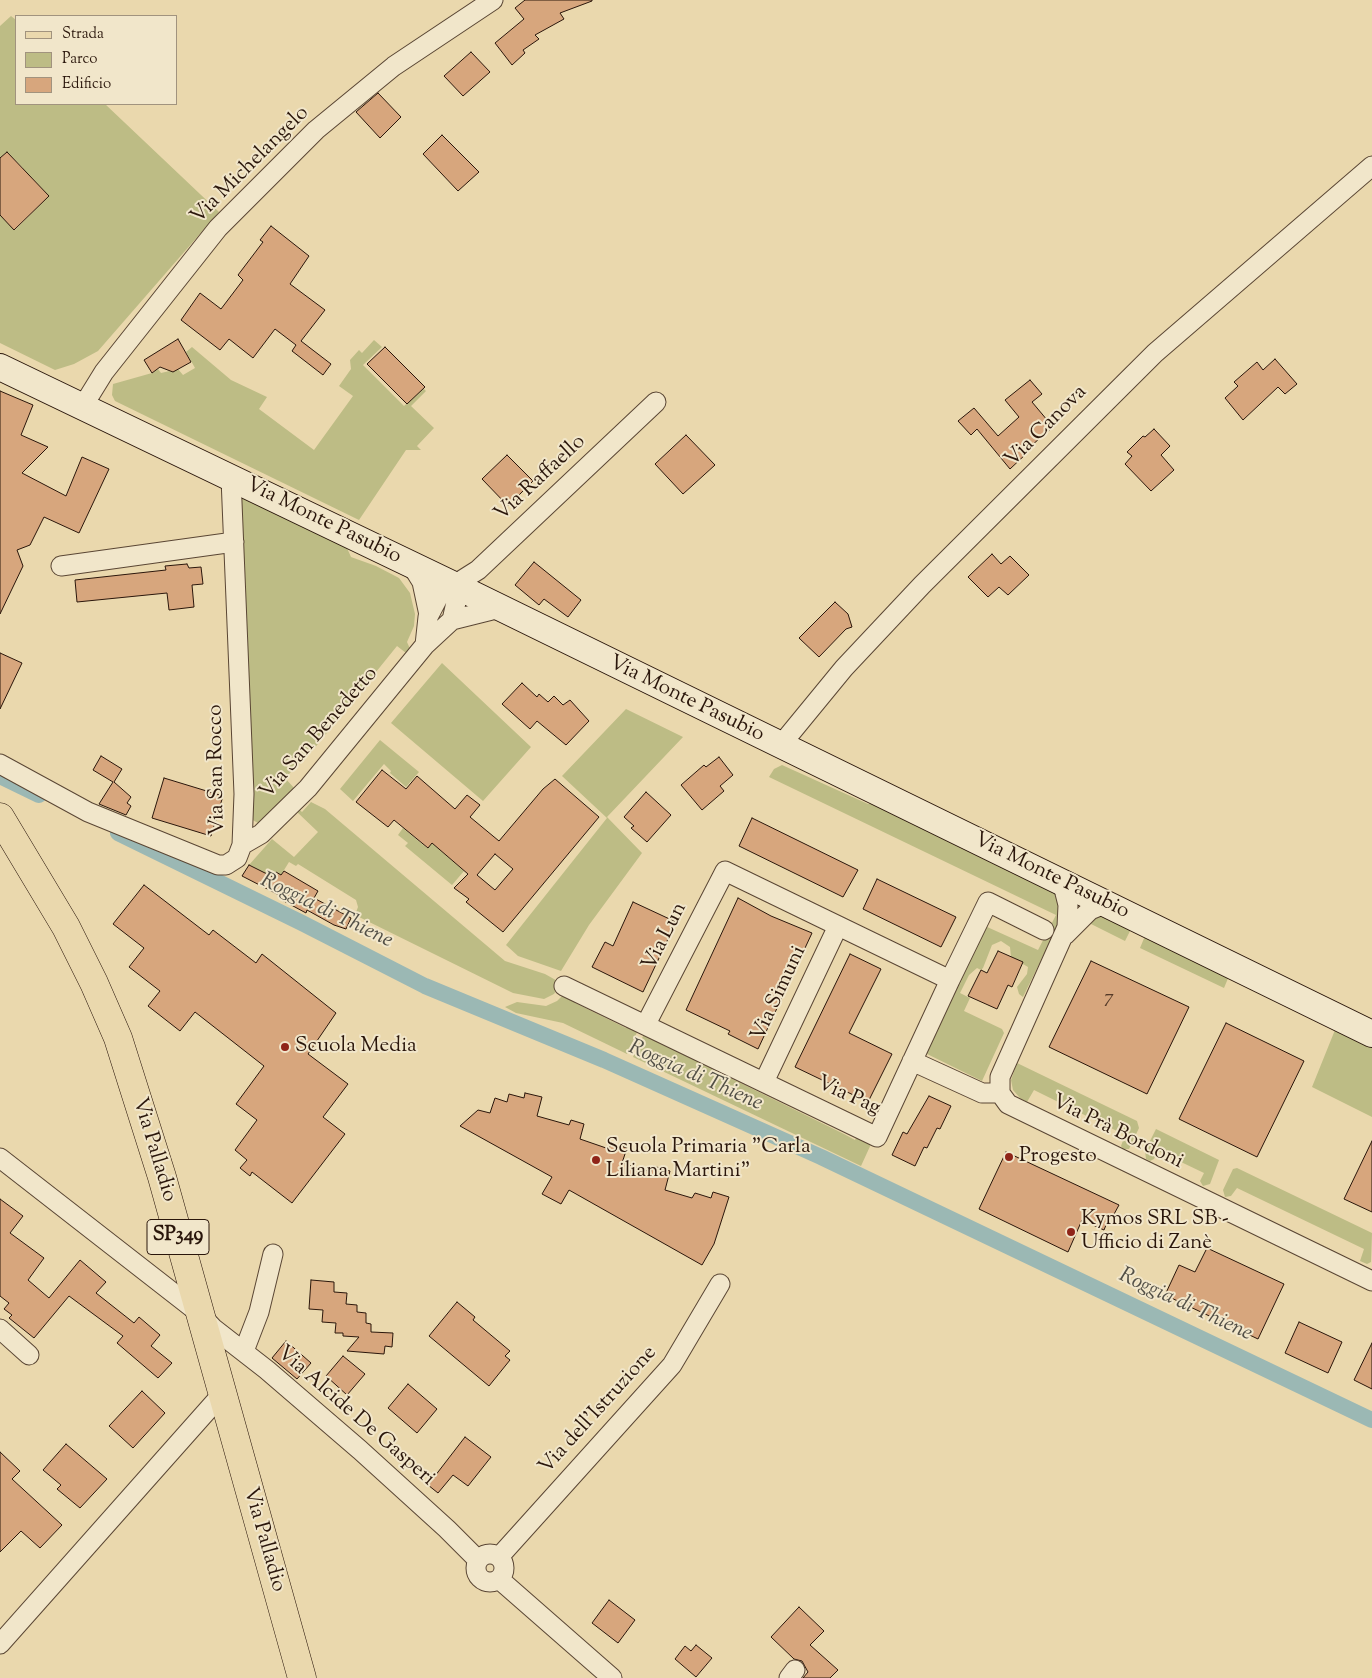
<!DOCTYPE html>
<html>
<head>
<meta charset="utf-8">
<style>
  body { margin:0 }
  #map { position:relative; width:1372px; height:1678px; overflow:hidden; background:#ead8ad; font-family:"Sorts Mill Goudy",serif }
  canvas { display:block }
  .legend { position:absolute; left:15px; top:15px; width:162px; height:90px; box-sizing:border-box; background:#f1e6ca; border:1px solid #a1937e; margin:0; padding:6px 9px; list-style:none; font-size:15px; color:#2a160b }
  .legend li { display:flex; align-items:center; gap:10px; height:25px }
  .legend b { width:25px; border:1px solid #a1937e }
</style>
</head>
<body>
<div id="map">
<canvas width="1372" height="1678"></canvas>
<ul class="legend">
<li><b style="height:6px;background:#ead8ad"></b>Strada</li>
<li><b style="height:14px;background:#bdbc85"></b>Parco</li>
<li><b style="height:14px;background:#d7a67d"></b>Edificio</li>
</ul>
</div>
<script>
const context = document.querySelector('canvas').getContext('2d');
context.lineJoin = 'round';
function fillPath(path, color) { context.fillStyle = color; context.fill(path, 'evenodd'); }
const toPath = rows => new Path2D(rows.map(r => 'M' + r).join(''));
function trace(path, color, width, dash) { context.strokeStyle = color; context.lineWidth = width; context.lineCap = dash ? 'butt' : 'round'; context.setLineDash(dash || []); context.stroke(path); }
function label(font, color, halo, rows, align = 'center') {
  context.font = font + ' "Sorts Mill Goudy",serif'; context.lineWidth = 4; context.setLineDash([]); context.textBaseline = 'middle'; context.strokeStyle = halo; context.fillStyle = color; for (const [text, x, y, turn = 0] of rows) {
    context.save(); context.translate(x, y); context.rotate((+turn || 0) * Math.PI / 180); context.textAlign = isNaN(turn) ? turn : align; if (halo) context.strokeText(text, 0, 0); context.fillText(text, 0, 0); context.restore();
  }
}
fillPath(toPath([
  [11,16,16,20,16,104,105,104,219,212,98,351,74,364,55,370,0,343,0,215,15,230,49,196,32,178,15,175,23,168,7,152,0,158,0,26],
  [374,340,382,347,363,365,404,406,423,388,426,391,411,406,434,428,417,446,421,450,406,450,359,520,115,401,112,395,113,384,152,373,158,369,161,373,178,369,183,375,195,368,186,352,192,347,231,380,267,397,259,409,314,450,353,396,339,386,351,369,350,360,359,350,362,353],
  [242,497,347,548,351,557,376,566,399,578,410,593,415,614,414,626,407,642,411,651,406,653,397,646,313,750,285,778,295,789,258,823,251,819,238,499],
  [442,663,531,747,483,801,391,723],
  [626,709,683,737,607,817,642,853,589,925,561,971,518,956,506,945,607,818,562,776],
  [380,740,419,772,406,787,390,773,391,771,384,764,353,801,340,789],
  [782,765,868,804,874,803,1054,886,1062,917,1023,997,1019,994,1017,987,1027,974,1028,967,1011,957,1010,947,1001,941,992,945,983,968,981,970,977,968,969,975,960,993,970,998,964,1011,1002,1029,1004,1033,982,1081,923,1052,985,926,1038,950,1056,915,769,777,774,769],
  [311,802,325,809,505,961,545,974,561,983,554,994,544,999,513,993,355,915,358,907,356,900,298,864,296,866,289,862,281,875,276,872,273,877,249,865,272,839,294,857,318,832,297,812,299,809,302,812],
  [403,828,427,848,432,843,464,871,452,885,405,846,408,843,398,835],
  [1098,913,1131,929,1125,941,1085,921],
  [1145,936,1229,976,1224,988,1140,948],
  [563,995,577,998,575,1003,626,1028,628,1023,639,1028,627,1054,563,1023,516,1013,505,1007,517,1002,546,1006,557,1001],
  [1337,1025,1372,1042,1372,1117,1312,1087],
  [645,1032,704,1059,702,1064,844,1134,855,1140,858,1134,872,1142,861,1166,633,1057],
  [1017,1063,1137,1121,1139,1128,1129,1149,1123,1149,1121,1146,1125,1135,1034,1090,1027,1102,1020,1098,1013,1090,1011,1080],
  [1156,1129,1219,1160,1210,1184,1203,1186,1200,1181,1204,1173,1158,1151,1154,1159,1150,1161,1146,1159,1145,1151],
  [1237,1168,1372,1233,1371,1262,1367,1264,1360,1261,1364,1249,1237,1188,1231,1196,1225,1197,1223,1190,1233,1169]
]), '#bdbc85');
trace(toPath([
  [0,776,39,795],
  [118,833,302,923,425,986,604,1060,821,1157,1372,1420]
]), '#9bb8b4', 16);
const building = toPath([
  [525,0,592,0,592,1,560,13,564,19,535,35,539,39,523,50,525,53,512,65,495,43,524,19,515,8,525,0],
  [471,52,490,72,463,96,444,76,471,52],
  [378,93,401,117,380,138,356,112,378,93],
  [442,135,479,172,458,191,423,154,442,135],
  [7,152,49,196,14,230,0,215,0,158,7,152],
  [271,226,309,256,290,284,325,310,301,341,331,364,323,375,292,351,296,345,275,329,253,358,229,339,220,350,181,320,200,293,221,309,243,280,238,275,263,242,260,240,271,226],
  [178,339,191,362,173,372,160,367,152,373,144,360,178,339],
  [385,347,425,387,407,404,367,364,385,347],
  [1275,359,1297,384,1285,394,1278,387,1243,420,1225,398,1238,386,1234,382,1257,362,1263,370,1275,359],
  [1030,380,1042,394,1032,402,1053,427,1025,451,1027,453,1010,469,977,429,971,435,958,421,974,408,998,436,1019,417,1005,400,1030,380],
  [0,391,33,405,21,435,48,447,22,473,66,496,82,457,109,469,79,533,44,517,30,545,17,550,23,566,0,614,0,391],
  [1154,429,1170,446,1161,455,1174,470,1151,491,1125,464,1132,456,1127,452,1143,436,1145,437,1154,429],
  [686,435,715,465,683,494,655,464,686,435],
  [507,455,533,481,508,506,482,479,507,455],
  [992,554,1001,564,1010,556,1029,575,1008,595,999,587,988,597,968,577,992,554],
  [534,562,581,600,568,617,544,599,539,605,515,585,534,562],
  [187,564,189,568,201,567,203,584,192,585,194,607,169,610,167,593,77,602,75,580,166,570,165,566,187,564],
  [835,602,848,614,852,627,846,629,819,657,799,638,835,602],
  [0,653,22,663,0,709,0,653],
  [522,683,537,697,539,694,548,702,554,696,563,705,570,700,589,721,566,745,537,721,530,729,502,704,522,683],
  [101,756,122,769,114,782,131,797,127,803,131,806,126,815,99,804,113,782,93,770,101,756],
  [719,757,733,775,720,786,724,791,702,810,681,785,704,765,706,767,719,757],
  [382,770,406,789,417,776,455,809,467,795,480,805,470,817,499,841,543,789,555,779,599,817,503,932,466,902,469,899,454,888,468,874,432,843,428,848,394,820,388,827,356,802,382,770],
  [495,854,513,869,495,890,477,875,495,854],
  [164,778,223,796,211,836,152,818,164,778],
  [646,792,671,815,647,842,631,828,634,826,624,817,646,792],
  [752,818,858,870,843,897,739,846,752,818],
  [249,865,273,877,276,872,281,875,284,871,318,891,314,898,351,918,346,929,334,925,307,910,306,913,282,900,283,897,242,876,249,865],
  [877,879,956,917,941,947,863,909,877,879],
  [144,885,209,935,213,930,256,963,262,954,336,1013,308,1054,348,1084,323,1117,345,1134,292,1203,252,1172,250,1176,240,1168,247,1160,235,1150,257,1120,236,1104,264,1066,195,1012,180,1031,148,1006,160,991,129,967,144,948,113,924,144,885],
  [738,898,771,916,812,933,758,1049,728,1034,730,1031,686,1010,738,898],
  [633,902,676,922,643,992,592,967,605,942,613,946,633,902],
  [998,951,1023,962,1012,987,1008,985,997,1009,968,996,981,970,987,973,998,951],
  [850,954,881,969,849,1033,892,1054,868,1102,795,1067,850,954],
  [1091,961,1189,1007,1147,1094,1049,1047,1091,961],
  [1226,1023,1304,1061,1257,1157,1179,1119,1226,1023],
  [525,1093,542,1097,537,1116,569,1125,571,1120,584,1124,580,1139,609,1149,611,1143,627,1148,622,1163,651,1172,653,1166,670,1171,665,1190,692,1198,695,1193,711,1198,713,1192,729,1197,714,1244,702,1265,569,1190,561,1204,542,1194,552,1177,460,1126,478,1110,490,1113,495,1098,507,1102,509,1094,524,1098,525,1093],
  [929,1096,951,1106,940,1129,937,1128,927,1148,924,1147,915,1166,892,1155,903,1132,907,1134,929,1096],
  [1372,1141,1372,1212,1344,1199,1372,1141],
  [1006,1152,1119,1205,1113,1216,1110,1215,1104,1230,1082,1220,1068,1252,979,1209,1006,1152],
  [0,1199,23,1216,10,1233,44,1258,28,1280,49,1298,80,1260,106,1282,96,1293,134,1323,139,1317,160,1335,151,1346,172,1363,158,1378,117,1343,123,1336,69,1296,34,1338,9,1318,12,1315,4,1309,9,1303,0,1296,0,1199],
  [1207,1248,1284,1284,1258,1339,1165,1295,1179,1265,1195,1272,1207,1248],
  [311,1280,334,1282,334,1292,347,1293,346,1304,357,1305,357,1312,366,1313,366,1323,371,1324,371,1332,393,1333,392,1347,385,1346,384,1354,347,1351,359,1337,343,1336,343,1333,335,1333,336,1323,322,1322,323,1310,309,1309,311,1280],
  [457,1302,475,1317,473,1320,510,1351,505,1356,510,1360,489,1386,429,1336,457,1302],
  [1299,1322,1342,1342,1328,1373,1285,1353,1299,1322],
  [286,1341,311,1363,297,1379,272,1358,286,1341],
  [1372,1343,1372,1389,1354,1380,1372,1343],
  [343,1356,365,1374,347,1395,326,1376,343,1356],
  [408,1384,437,1409,417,1433,388,1408,408,1384],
  [142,1391,165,1413,133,1448,109,1426,142,1391],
  [465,1437,491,1457,468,1486,453,1475,438,1493,428,1485,465,1437],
  [66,1444,107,1479,80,1508,57,1489,61,1485,43,1470,66,1444],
  [0,1452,20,1471,12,1479,62,1525,40,1548,21,1531,0,1552,0,1452],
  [609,1600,635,1620,618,1643,592,1623,609,1600],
  [799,1607,824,1631,810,1645,838,1670,830,1678,803,1678,808,1672,802,1661,794,1659,771,1637,799,1607],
  [696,1645,712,1658,696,1677,675,1659,685,1646,691,1651,696,1645]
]);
fillPath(building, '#d7a67d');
trace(building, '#2a160b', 1);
const street = toPath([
  [83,406,104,372,218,228,316,130,394,66,493,0],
  [61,566,234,542],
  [412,566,422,582,429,615],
  [454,585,457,598,452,620,425,645,428,617,440,594,478,570,656,402],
  [452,620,500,608],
  [780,746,844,668,922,585,1155,353,1372,166],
  [0,764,88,812,218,865,226,865,237,858,242,845,244,794,231,478],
  [242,845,261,834,308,788,425,645],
  [1062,881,1068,905,1067,927,1000,1077,1000,1093,1008,1104,1372,1281],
  [1065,935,1090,910,1107,903],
  [950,980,988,902,1044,930],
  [564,986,877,1137,950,980,725,871,646,1024],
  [912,1061,982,1093,1000,1093],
  [764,1082,838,926],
  [0,1158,199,1313,213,1328,267,1370,360,1450,447,1529,478,1560],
  [0,1329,29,1355],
  [244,1351,259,1312,273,1254],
  '476 1568a14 14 0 1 1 28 0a14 14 0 1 1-28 0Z',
  [499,1557,672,1365,720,1284],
  [499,1579,612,1678],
  [0,1644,222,1394],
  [789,1678,795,1670]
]);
const secondary = toPath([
  [0,367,454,585,1372,1034]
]);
const primary = toPath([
  [0,817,66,927,94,983,118,1038,162,1177,302,1678]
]);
trace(street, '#5a4634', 21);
trace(secondary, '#2a160b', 28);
trace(primary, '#2a160b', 29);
trace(street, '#f1e6ca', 19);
trace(secondary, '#f1e6ca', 26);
trace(primary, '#ead8ad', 28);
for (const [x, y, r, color] of [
  [285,1047,5,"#8f2418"],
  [1009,1157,5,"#8f2418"],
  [596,1160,5,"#8f2418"],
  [1071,1232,5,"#8f2418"]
]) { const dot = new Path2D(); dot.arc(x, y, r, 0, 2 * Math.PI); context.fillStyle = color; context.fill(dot); trace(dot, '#f1e6ca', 2); }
label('19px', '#553a28', null, [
  ["7",1109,999]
]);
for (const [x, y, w] of [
  [178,1237,62]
]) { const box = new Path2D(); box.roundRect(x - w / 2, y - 17.5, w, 35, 4); context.fillStyle = '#f1e6ca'; context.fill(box); trace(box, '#2a160b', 1); }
label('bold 20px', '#2a160b', null, [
  ["SP349",178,1237]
]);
label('21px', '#2a160b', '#f1e6ca', [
  ["Via Michelangelo",251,166,-45],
  ["Via Canova",1047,427,-45],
  ["Via Raffaello",541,479,-43],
  ["Via Monte Pasubio",323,522,26],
  ["Via Monte Pasubio",686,700,26],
  ["Via San Benedetto",320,734,-49],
  ["Via San Rocco",218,770,-91],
  ["Via Monte Pasubio",1051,877,26],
  ["Via Lun",666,937,-63],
  ["Via Simuni",780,994,-65],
  ["Via Pag",848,1097,24],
  ["Via Prà Bordoni",1117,1133,26],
  ["Via Palladio",153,1150,73],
  ["Via dell'Istruzione",599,1411,-48],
  ["Via Alcide De Gasperi",355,1417,41],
  ["Via Palladio",263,1540,74]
]);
label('21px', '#2a160b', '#f1e6ca', [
  ["Scuola Media",295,1047],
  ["Scuola Primaria \"Carla",606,1148],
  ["Liliana Martini\"",606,1172],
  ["Progesto",1019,1157],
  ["Kymos SRL SB -",1081,1220],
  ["Ufficio di Zanè",1081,1244]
], 'left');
label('italic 22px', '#524f46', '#f1e6ca', [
  ["Roggia di Thiene",326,912,26],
  ["Roggia di Thiene",695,1077,24],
  ["Roggia di Thiene",1185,1306,25]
]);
</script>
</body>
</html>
